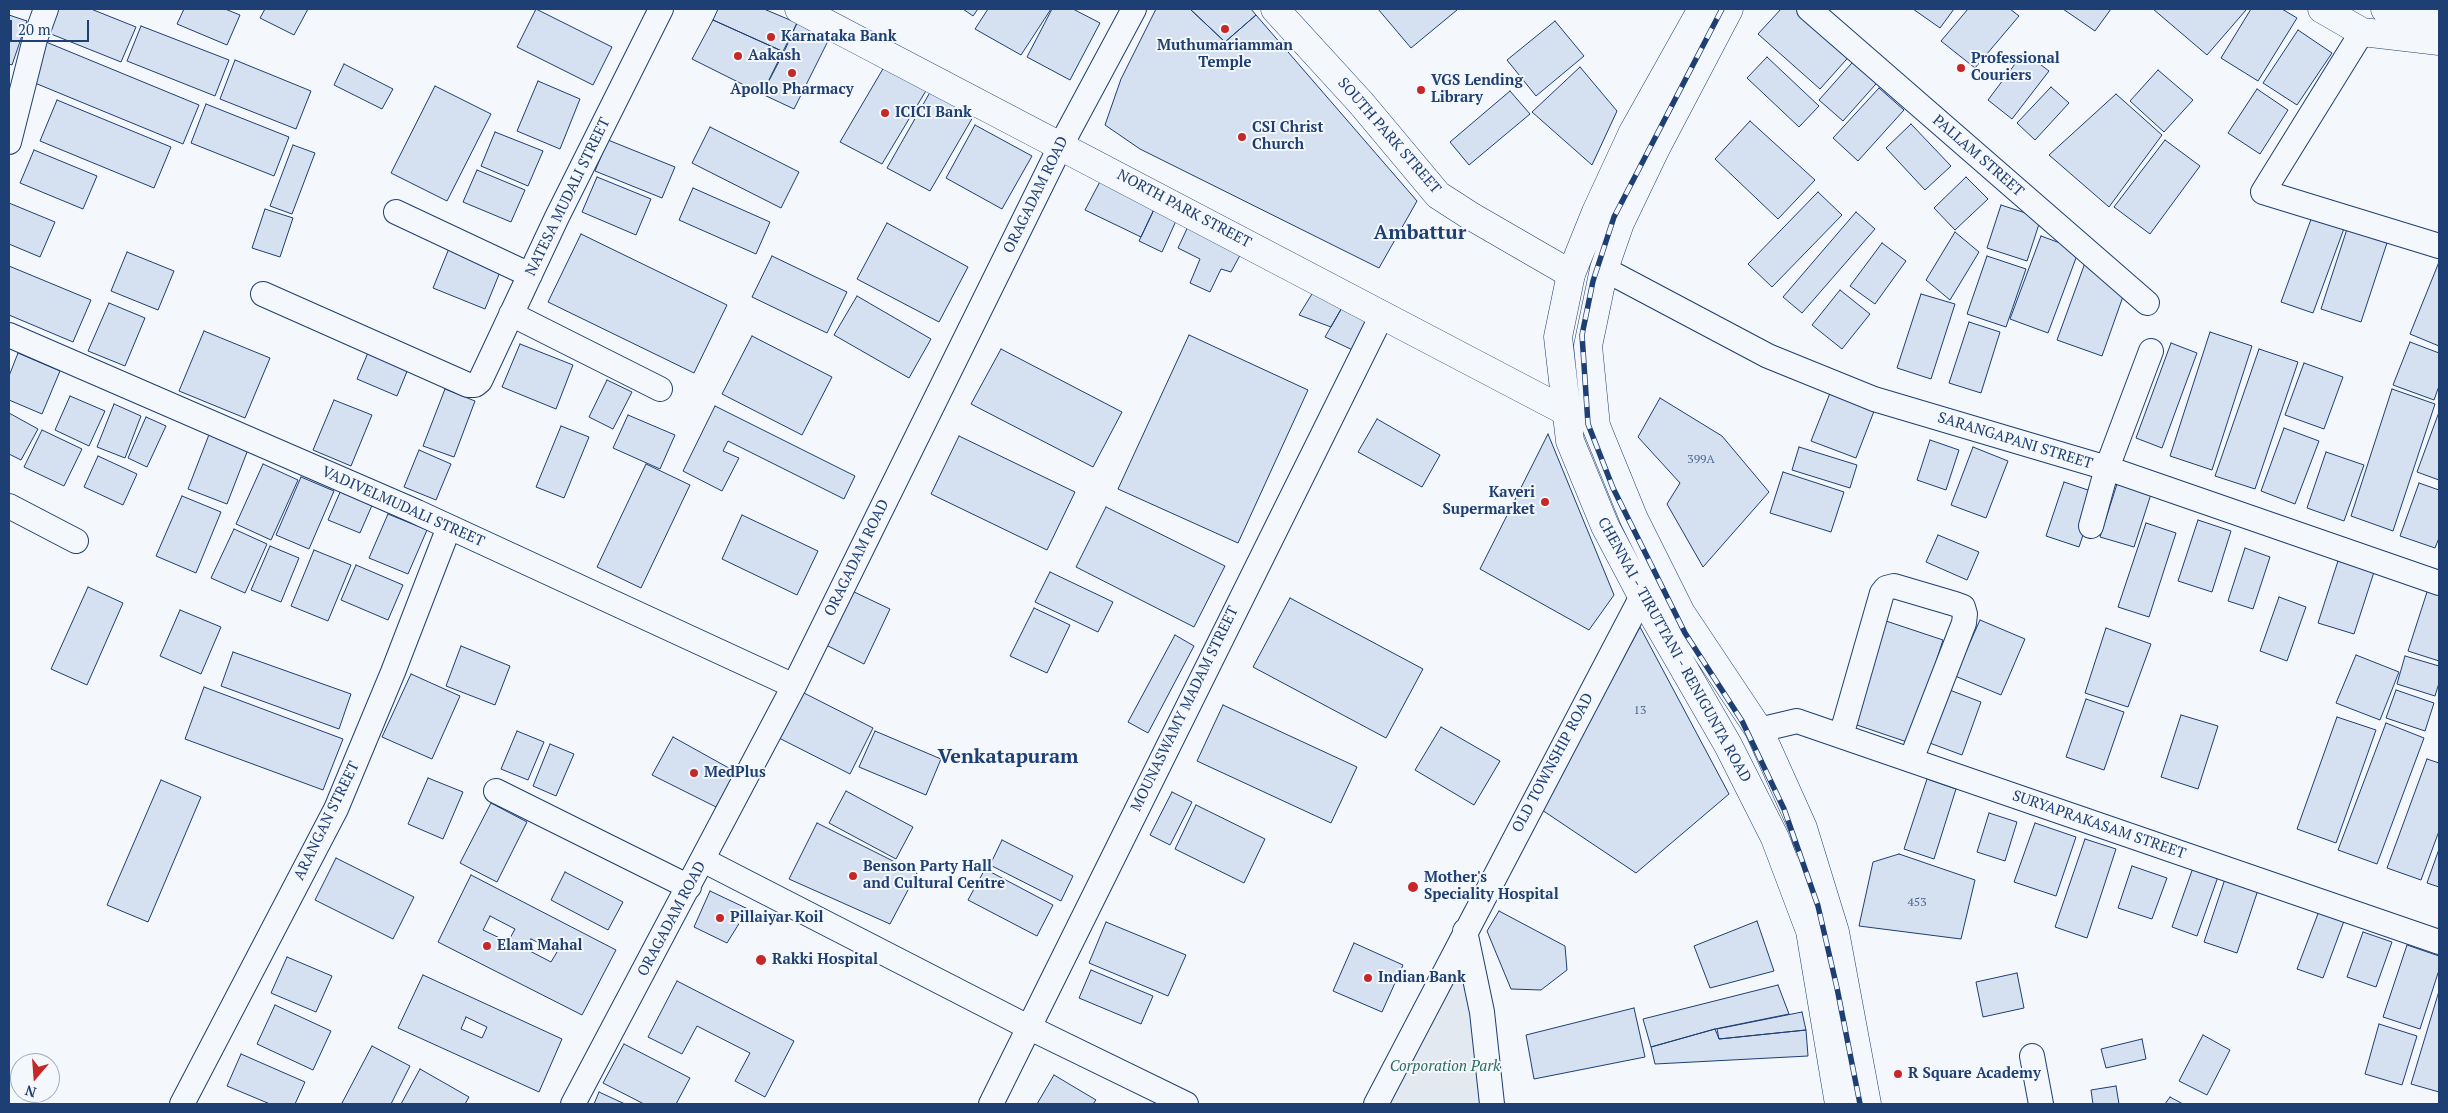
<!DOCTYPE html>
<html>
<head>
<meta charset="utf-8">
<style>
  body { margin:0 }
  #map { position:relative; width:2448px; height:1113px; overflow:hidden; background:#f4f7fb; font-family:"PT Serif",serif }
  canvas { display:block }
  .frame { position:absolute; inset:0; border:10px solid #1d3f73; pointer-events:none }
  .north { position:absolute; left:10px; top:1053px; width:50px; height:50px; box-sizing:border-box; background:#f4f7fb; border:1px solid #9eadc5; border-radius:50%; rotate:198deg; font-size:14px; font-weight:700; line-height:20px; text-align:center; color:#1d3f73 }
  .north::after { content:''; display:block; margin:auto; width:18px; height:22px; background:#c62828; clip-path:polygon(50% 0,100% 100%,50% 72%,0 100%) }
  .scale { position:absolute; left:10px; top:20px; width:79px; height:22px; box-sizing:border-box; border:2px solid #1d3f73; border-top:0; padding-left:6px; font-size:15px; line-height:18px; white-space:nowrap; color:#1d3f73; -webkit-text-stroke:4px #f4f7fb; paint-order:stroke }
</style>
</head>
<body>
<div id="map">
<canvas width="2448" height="1113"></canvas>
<div class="frame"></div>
<div class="north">N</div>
<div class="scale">20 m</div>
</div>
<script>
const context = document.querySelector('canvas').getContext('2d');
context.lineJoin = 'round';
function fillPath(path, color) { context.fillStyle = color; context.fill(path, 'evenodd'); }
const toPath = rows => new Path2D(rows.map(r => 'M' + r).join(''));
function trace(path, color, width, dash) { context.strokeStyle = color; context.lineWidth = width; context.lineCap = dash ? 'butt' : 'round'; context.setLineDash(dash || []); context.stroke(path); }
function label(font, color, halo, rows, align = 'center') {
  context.font = font + ' "PT Serif",serif'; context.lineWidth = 4; context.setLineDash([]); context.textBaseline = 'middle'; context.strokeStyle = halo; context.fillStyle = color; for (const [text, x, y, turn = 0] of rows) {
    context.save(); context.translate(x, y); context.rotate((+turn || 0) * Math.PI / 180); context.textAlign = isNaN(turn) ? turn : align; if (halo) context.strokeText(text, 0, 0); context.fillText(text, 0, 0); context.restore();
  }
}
const green = toPath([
  [1464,959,1486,1104,1385,1104,1464,959]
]);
fillPath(green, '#e3e9f0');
trace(green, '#687fa3', 1);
const building = toPath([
  [50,9,91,9,136,27,121,62,41,30,50,9],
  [184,9,225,9,240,15,227,45,177,24,184,9],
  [265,9,308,9,294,35,260,18,265,9],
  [536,9,612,47,593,85,517,47,536,9],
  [718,9,764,9,797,23,784,52,713,20,718,9],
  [963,9,978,9,973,16,963,9],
  [988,9,1051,9,1021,55,975,29,988,9],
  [1052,9,1073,9,1100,23,1070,80,1027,57,1052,9],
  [1156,9,1190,9,1225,42,1256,15,1417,201,1379,268,1140,149,1105,125,1121,79,1156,9],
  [1190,9,1251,9,1256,15,1225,42,1190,9],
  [1378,9,1457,9,1457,10,1411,48,1378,9],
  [1781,9,1807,9,1854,51,1820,89,1758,34,1781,9],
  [1913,9,1954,9,1940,28,1913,9],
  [1968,9,2010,9,2019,16,1975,68,1941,41,1968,9],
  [2063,9,2111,9,2095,31,2063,9],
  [2153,9,2244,9,2246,10,2207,55,2153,9],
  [2251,9,2282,9,2297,18,2258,81,2221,58,2251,9],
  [9,15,27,21,12,65,9,64,9,15],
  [713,20,784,52,762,94,692,59,713,20],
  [1555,21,1584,56,1536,96,1507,60,1555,21],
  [797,23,828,41,794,109,762,94,797,23],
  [141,26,229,60,215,96,127,61,141,26],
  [2298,30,2332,53,2297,105,2263,83,2298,30],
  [46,42,199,105,183,144,30,81,46,42],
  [2024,52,2049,71,2012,119,1988,100,2024,52],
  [1859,55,1883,76,1843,121,1819,100,1859,55],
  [1767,57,1819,106,1799,127,1747,78,1767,57],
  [235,60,311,91,296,129,220,99,235,60],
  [887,62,930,84,882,164,840,142,887,62],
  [344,64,393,89,382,109,334,85,344,64],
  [1580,67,1617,111,1592,165,1532,112,1580,67],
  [2158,70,2193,100,2164,132,2130,101,2158,70],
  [538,81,580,99,560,149,517,131,538,81],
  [435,86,491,114,447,201,391,173,435,86],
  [933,87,977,110,930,191,887,168,933,87],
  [2051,87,2069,103,2035,140,2017,123,2051,87],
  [1879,88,1904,110,1858,161,1833,138,1879,88],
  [2257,89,2288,110,2260,154,2228,133,2257,89],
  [1510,91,1530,114,1469,165,1450,142,1510,91],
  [2116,94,2162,135,2109,207,2049,155,2116,94],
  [57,100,171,147,154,188,40,141,57,100],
  [206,104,289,137,274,176,191,143,206,104],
  [1750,121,1815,180,1778,219,1715,159,1750,121],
  [1911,124,1951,166,1925,190,1886,148,1911,124],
  [975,125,1032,156,1002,209,946,178,975,125],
  [710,127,799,172,781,208,692,163,710,127],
  [495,132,543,151,528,186,481,166,495,132],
  [608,140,675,167,662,198,595,171,608,140],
  [2165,140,2200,166,2150,234,2114,207,2165,140],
  [293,145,315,153,292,214,270,206,293,145],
  [34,150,97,176,83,209,20,183,34,150],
  [477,170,525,190,511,222,463,202,477,170],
  [1104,174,1158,201,1141,237,1085,210,1104,174],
  [597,177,651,199,636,235,582,212,597,177],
  [1966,177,1988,199,1955,230,1934,208,1966,177],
  [693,188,770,222,756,254,679,220,693,188],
  [1818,192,1842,215,1772,287,1748,264,1818,192],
  [1158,201,1180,212,1162,252,1139,241,1158,201],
  [9,203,55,222,40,257,9,244,9,203],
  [2001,205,2041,218,2027,261,1987,248,2001,205],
  [265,209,293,218,280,257,252,248,265,209],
  [2314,211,2346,223,2313,313,2281,302,2314,211],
  [1856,212,1875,229,1802,313,1783,297,1856,212],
  [1191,220,1245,246,1231,272,1221,269,1210,292,1190,283,1200,259,1178,248,1191,220],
  [887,223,968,267,939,322,857,279,887,223],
  [2347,229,2387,243,2361,322,2321,309,2347,229],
  [1955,232,1979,252,1950,300,1926,280,1955,232],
  [581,234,727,305,694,373,548,302,581,234],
  [2041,236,2079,250,2048,333,2010,319,2041,236],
  [1882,243,1906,261,1875,304,1850,286,1882,243],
  [450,246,502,267,485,309,433,288,450,246],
  [127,252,174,271,158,310,111,291,127,252],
  [772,256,847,292,827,333,752,297,772,256],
  [1987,256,2026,269,2006,327,1967,314,1987,256],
  [2439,262,2439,346,2410,334,2439,262],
  [2085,263,2126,288,2102,356,2057,340,2085,263],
  [9,266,91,300,73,342,9,315,9,266],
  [1315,289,1344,304,1331,327,1299,315,1315,289],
  [1840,290,1870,314,1842,349,1812,325,1840,290],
  [1921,294,1955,304,1931,379,1897,368,1921,294],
  [857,296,931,339,909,378,834,335,857,296],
  [109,303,145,318,125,366,88,351,109,303],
  [1344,304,1376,321,1359,353,1325,337,1344,304],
  [1969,322,2000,332,1981,393,1949,383,1969,322],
  [204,331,270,358,245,418,179,391,204,331],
  [2210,332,2252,346,2212,470,2170,456,2210,332],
  [1189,335,1308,390,1238,543,1118,489,1189,335],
  [752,336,832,377,802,435,722,394,752,336],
  [2410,342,2439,353,2439,386,2434,400,2393,385,2410,342],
  [2171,343,2197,353,2162,448,2136,438,2171,343],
  [520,344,573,365,556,409,502,387,520,344],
  [370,348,410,364,397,396,357,379,370,348],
  [1001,349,1122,412,1093,467,971,404,1001,349],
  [2259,349,2298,362,2255,489,2215,476,2259,349],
  [18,353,60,371,42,414,9,400,9,376,18,353],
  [2304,363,2343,377,2324,429,2285,415,2304,363],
  [607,380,632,392,613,429,589,417,607,380],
  [1832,388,1876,406,1856,458,1811,441,1832,388],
  [445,389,475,401,454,457,423,446,445,389],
  [2392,389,2435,404,2393,531,2351,516,2392,389],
  [70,396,105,411,89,446,55,430,70,396],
  [1660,398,1722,436,1769,492,1703,567,1667,504,1680,483,1638,437,1660,398],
  [334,400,372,415,351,466,313,450,334,400],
  [114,404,141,416,125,458,97,447,114,404],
  [715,406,855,476,844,499,728,441,723,451,739,458,722,491,683,471,715,406],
  [2439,412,2439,480,2417,472,2439,412],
  [9,413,38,429,21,460,9,454,9,413],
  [628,415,675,435,660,469,613,448,628,415],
  [146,417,166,426,147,467,128,458,146,417],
  [1377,419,1440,455,1422,487,1358,452,1377,419],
  [561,426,589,437,564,498,536,487,561,426],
  [2284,428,2319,441,2295,504,2261,491,2284,428],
  [42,430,82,449,64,486,24,467,42,430],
  [210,432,249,447,227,504,188,489,210,432],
  [1548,434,1614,595,1589,630,1480,569,1548,434],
  [959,436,1075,492,1047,550,931,494,959,436],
  [1930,440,1959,450,1946,490,1917,480,1930,440],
  [1799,447,1857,465,1850,488,1792,470,1799,447],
  [1973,447,2008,461,1986,518,1951,505,1973,447],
  [419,450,451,464,436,500,404,487,419,450],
  [2326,452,2364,465,2344,521,2307,508,2326,452],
  [98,456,137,474,123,505,84,487,98,456],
  [263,464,298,480,271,540,236,524,263,464],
  [646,464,690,485,641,588,597,567,646,464],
  [1783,472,1844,492,1831,532,1770,513,1783,472],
  [301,477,334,491,309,549,276,535,301,477],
  [2118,481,2152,491,2134,547,2100,537,2118,481],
  [2064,482,2097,493,2079,547,2046,536,2064,482],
  [2419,483,2439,490,2439,538,2435,548,2400,536,2419,483],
  [341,490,373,503,360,533,328,520,341,490],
  [182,496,221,512,196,573,156,556,182,496],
  [1106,507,1225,566,1194,627,1076,567,1106,507],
  [388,514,427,530,408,574,369,558,388,514],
  [742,515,818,551,797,595,722,559,742,515],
  [2198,520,2231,531,2212,592,2178,581,2198,520],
  [2146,523,2176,533,2149,617,2118,607,2146,523],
  [234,529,267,544,245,593,211,578,234,529],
  [1938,535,1979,552,1967,580,1926,562,1938,535],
  [270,546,299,558,281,602,251,590,270,546],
  [2245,548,2270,557,2253,609,2228,601,2245,548],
  [314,550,351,565,328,621,291,606,314,550],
  [2338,561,2374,572,2354,634,2318,623,2338,561],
  [356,565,403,585,388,620,341,600,356,565],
  [1050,572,1113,602,1098,632,1035,602,1050,572],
  [88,587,123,603,87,685,51,669,88,587],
  [2428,589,2439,592,2439,661,2408,651,2428,589],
  [852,591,890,609,864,664,826,645,852,591],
  [2279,597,2306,607,2287,661,2260,651,2279,597],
  [1290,598,1423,669,1386,738,1253,667,1290,598],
  [1034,608,1070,625,1047,673,1010,656,1034,608],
  [180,610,221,627,201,674,160,656,180,610],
  [1980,620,2025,639,2001,695,1955,676,1980,620],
  [1886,621,1943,640,1910,743,1851,723,1886,621],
  [1640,627,1729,794,1636,873,1542,810,1640,627],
  [2106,628,2151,644,2128,707,2085,693,2106,628],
  [1175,635,1194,646,1148,733,1128,722,1175,635],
  [461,646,510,666,495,705,446,686,461,646],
  [233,652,351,694,339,729,221,686,233,652],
  [2356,655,2399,672,2380,720,2336,703,2356,655],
  [2405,656,2439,666,2439,683,2435,696,2397,684,2405,656],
  [411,674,460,696,432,759,382,737,411,674],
  [204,687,343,739,323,790,185,739,204,687],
  [1947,689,1981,702,1962,755,1927,742,1947,689],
  [2396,690,2434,703,2425,731,2386,718,2396,690],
  [802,692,873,728,850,774,779,738,802,692],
  [2086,699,2124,712,2104,770,2066,757,2086,699],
  [1223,705,1357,767,1331,823,1197,761,1223,705],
  [2181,715,2218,726,2198,789,2161,777,2181,715],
  [2337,717,2376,730,2336,843,2297,829,2337,717],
  [2386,723,2424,738,2377,864,2338,850,2386,723],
  [1441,727,1500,761,1474,805,1415,770,1441,727],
  [517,731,544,742,528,780,501,769,517,731],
  [875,731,941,759,926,795,859,767,875,731],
  [673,737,736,772,716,807,652,775,673,737],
  [550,744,574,754,556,796,533,786,550,744],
  [2427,759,2439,763,2439,831,2421,880,2387,868,2427,759],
  [428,778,463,792,443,839,408,824,428,778],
  [1927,779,1956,789,1934,859,1904,849,1927,779],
  [161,780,201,797,148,922,107,905,161,780],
  [846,791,913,827,896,859,829,823,846,791],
  [1172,792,1192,802,1170,845,1150,835,1172,792],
  [491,803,527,822,497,882,460,863,491,803],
  [1196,805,1265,839,1244,883,1175,849,1196,805],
  [1989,813,2017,822,2005,861,1977,852,1989,813],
  [817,823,917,873,890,924,789,879,817,823],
  [2035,823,2076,837,2056,896,2014,882,2035,823],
  [2085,839,2116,849,2087,938,2055,927,2085,839],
  [1002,840,1073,876,1061,901,990,865,1002,840],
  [2439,849,2439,887,2427,883,2439,849],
  [1899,854,1975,880,1961,939,1859,926,1873,862,1899,854],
  [336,858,414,897,393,939,315,900,336,858],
  [2194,865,2219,874,2197,936,2172,927,2194,865],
  [2132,866,2167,878,2152,919,2118,908,2132,866],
  [985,869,1053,905,1037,936,968,900,985,869],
  [565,872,623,902,608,930,551,900,565,872],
  [471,875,616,950,582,1015,438,942,471,875],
  [490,916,515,929,508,942,483,930,490,916],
  [531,939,557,952,551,962,526,949,531,939],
  [2226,876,2259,887,2237,953,2204,942,2226,876],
  [710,891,748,909,727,943,694,927,710,891],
  [1499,911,1565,946,1567,970,1541,990,1511,989,1487,931,1499,911],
  [2319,911,2344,921,2323,978,2297,969,2319,911],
  [1757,921,1774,971,1710,988,1694,946,1757,921],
  [1106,922,1186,955,1168,996,1089,963,1106,922],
  [2363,932,2392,942,2376,987,2347,977,2363,932],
  [1354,943,1403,965,1382,1012,1333,991,1354,943],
  [2407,945,2439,956,2439,970,2420,1029,2383,1017,2407,945],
  [287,957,332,976,316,1012,271,993,287,957],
  [1091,970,1153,996,1141,1024,1079,998,1091,970],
  [2017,973,2024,1008,1983,1017,1976,982,2017,973],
  [423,975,562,1039,539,1092,398,1028,423,975],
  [466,1017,487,1027,482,1038,461,1029,466,1017],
  [677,981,794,1041,765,1097,735,1081,750,1053,697,1026,682,1054,648,1037,677,981],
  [1778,985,1789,1014,1715,1029,1651,1047,1643,1019,1778,985],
  [2439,991,2439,1092,2411,1084,2439,991],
  [275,1005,331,1031,313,1070,257,1044,275,1005],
  [1634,1008,1645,1057,1534,1079,1526,1035,1634,1008],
  [1802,1012,1806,1030,1719,1039,1717,1029,1802,1012],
  [2379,1024,2417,1036,2402,1085,2365,1074,2379,1024],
  [1715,1029,1719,1039,1806,1030,1808,1056,1655,1064,1651,1047,1715,1029],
  [2203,1035,2230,1050,2207,1095,2179,1081,2203,1035],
  [2142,1039,2146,1059,2106,1068,2101,1049,2142,1039],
  [624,1044,690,1078,676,1104,644,1104,603,1083,624,1044],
  [372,1046,410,1066,391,1104,344,1104,342,1103,372,1046],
  [241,1054,305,1082,295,1104,270,1104,227,1086,241,1054],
  [420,1069,469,1097,465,1104,401,1104,420,1069],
  [1054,1075,1096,1100,1093,1104,1037,1104,1054,1075],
  [2116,1086,2119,1104,2093,1104,2091,1090,2116,1086],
  [599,1092,625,1104,594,1104,599,1092],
  [2170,1097,2183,1104,2165,1104,2170,1097]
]);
fillPath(building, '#d5e0f0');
trace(building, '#1d3f73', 1);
const street = toPath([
  [1809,9,2147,303],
  [2362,32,2263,192,2439,246],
  [9,142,35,39,46,9],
  [396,212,530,275],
  [1604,269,1768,356,1874,399,2107,468,2439,583],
  [263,294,468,385,475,385,480,381,557,217,661,9],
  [511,314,660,389],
  [9,335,417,512,794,686],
  [9,506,76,541],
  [2091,526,2107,468,2151,351],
  [1759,730,1797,721,2439,942],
  [1841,736,1882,593,1886,588,1894,586,1955,604,1963,607,1965,614,1964,623,1911,760],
  [496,791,689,887],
  [703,860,1028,1027,1186,1104],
  [1465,931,1482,1012,1492,1104],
  [2032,1056,2041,1104],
  [182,1104,336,809,393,672,449,527],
  [573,1104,794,686,1061,145,1134,9],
  [991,1104,1382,315],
  [1376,1104,1642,596]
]);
const secondary = toPath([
  [799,9,1567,412],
  [1275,9,1361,103,1438,195,1469,215,1571,274],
  [2322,9,2362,32,2439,41],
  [2385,9,2395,13,2439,18]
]);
const highway = toPath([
  [1702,9,1633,132,1596,212,1571,274,1558,337,1570,441,1605,526,1642,596,1728,745,1775,838,1810,931,1839,1104],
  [1729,9,1656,148,1620,223,1604,269,1588,346,1596,426,1634,519,1681,613,1759,730,1803,828,1835,932,1867,1104]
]);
trace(street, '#1d3f73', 26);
trace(secondary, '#1d3f73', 29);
trace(highway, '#1d3f73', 29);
trace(street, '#f4f7fb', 24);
trace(secondary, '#f4f7fb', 28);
trace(highway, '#f4f7fb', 28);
const rail = toPath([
  [1722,9,1614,217,1593,281,1582,335,1588,424,1613,488,1685,633,1742,721,1784,809,1818,906,1837,988,1860,1104]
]);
trace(rail, '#1d3f73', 5.5);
trace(rail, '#f4f7fb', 4, [11]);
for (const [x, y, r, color] of [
  [1225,29,5,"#c62828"],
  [771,37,5,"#c62828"],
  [738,56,5,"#c62828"],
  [1961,68,5,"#c62828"],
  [792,73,5,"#c62828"],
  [1421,90,5,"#c62828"],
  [885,113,5,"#c62828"],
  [1242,137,5,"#c62828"],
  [1545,502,5,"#c62828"],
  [694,773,5,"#c62828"],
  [853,876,5,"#c62828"],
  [1413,887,6,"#c62828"],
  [720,918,5,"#c62828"],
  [487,946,5,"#c62828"],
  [761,960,6,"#c62828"],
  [1368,978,5,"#c62828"],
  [1898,1074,5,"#c62828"]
]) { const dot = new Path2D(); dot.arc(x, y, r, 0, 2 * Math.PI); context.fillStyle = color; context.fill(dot); trace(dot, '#f4f7fb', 2); }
label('12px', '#4b6792', null, [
  ["399A",1701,460],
  ["13",1640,711],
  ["453",1917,903]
]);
label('bold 15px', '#1d3f73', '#f4f7fb', [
  ["Karnataka Bank",781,37],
  ["Muthumariamman",1225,46,"center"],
  ["Temple",1225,63,"center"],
  ["Aakash",748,56],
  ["Professional",1971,59],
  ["Couriers",1971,76],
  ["VGS Lending",1431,81],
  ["Library",1431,98],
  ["Apollo Pharmacy",792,90,"center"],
  ["ICICI Bank",895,113],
  ["CSI Christ",1252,128],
  ["Church",1252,145],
  ["Kaveri",1535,493,"right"],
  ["Supermarket",1535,510,"right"],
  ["MedPlus",704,773],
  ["Benson Party Hall",863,867],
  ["and Cultural Centre",863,884],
  ["Mother's",1424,878],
  ["Speciality Hospital",1424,895],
  ["Pillaiyar Koil",730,918],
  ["Elam Mahal",497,946],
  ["Rakki Hospital",772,960],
  ["Indian Bank",1378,978],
  ["R Square Academy",1908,1074]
], 'left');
label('15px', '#1d3f73', '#f4f7fb', [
  ["SOUTH PARK STREET",1389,136,49],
  ["PALLAM STREET",1978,156,41],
  ["ORAGADAM ROAD",1036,195,-64],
  ["NATESA MUDALI STREET",568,197,-64],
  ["NORTH PARK STREET",1184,209,28],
  ["SARANGAPANI STREET",2015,441,17],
  ["VADIVELMUDALI STREET",403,507,24],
  ["ORAGADAM ROAD",857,558,-64],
  ["CHENNAI - TIRUTTANI - RENIGUNTA ROAD",1674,650,61],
  ["MOUNASWAMY MADAM STREET",1185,709,-64],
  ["OLD TOWNSHIP ROAD",1553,763,-62],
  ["ARANGAN STREET",327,821,-64],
  ["SURYAPRAKASAM STREET",2099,825,19],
  ["ORAGADAM ROAD",672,919,-62]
]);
label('italic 15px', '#2c6c60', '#f4f7fb', [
  ["Corporation Park",1445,1067]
]);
label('bold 20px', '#1d3f73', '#f4f7fb', [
  ["Ambattur",1420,233],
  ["Venkatapuram",1008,757]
]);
</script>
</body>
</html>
